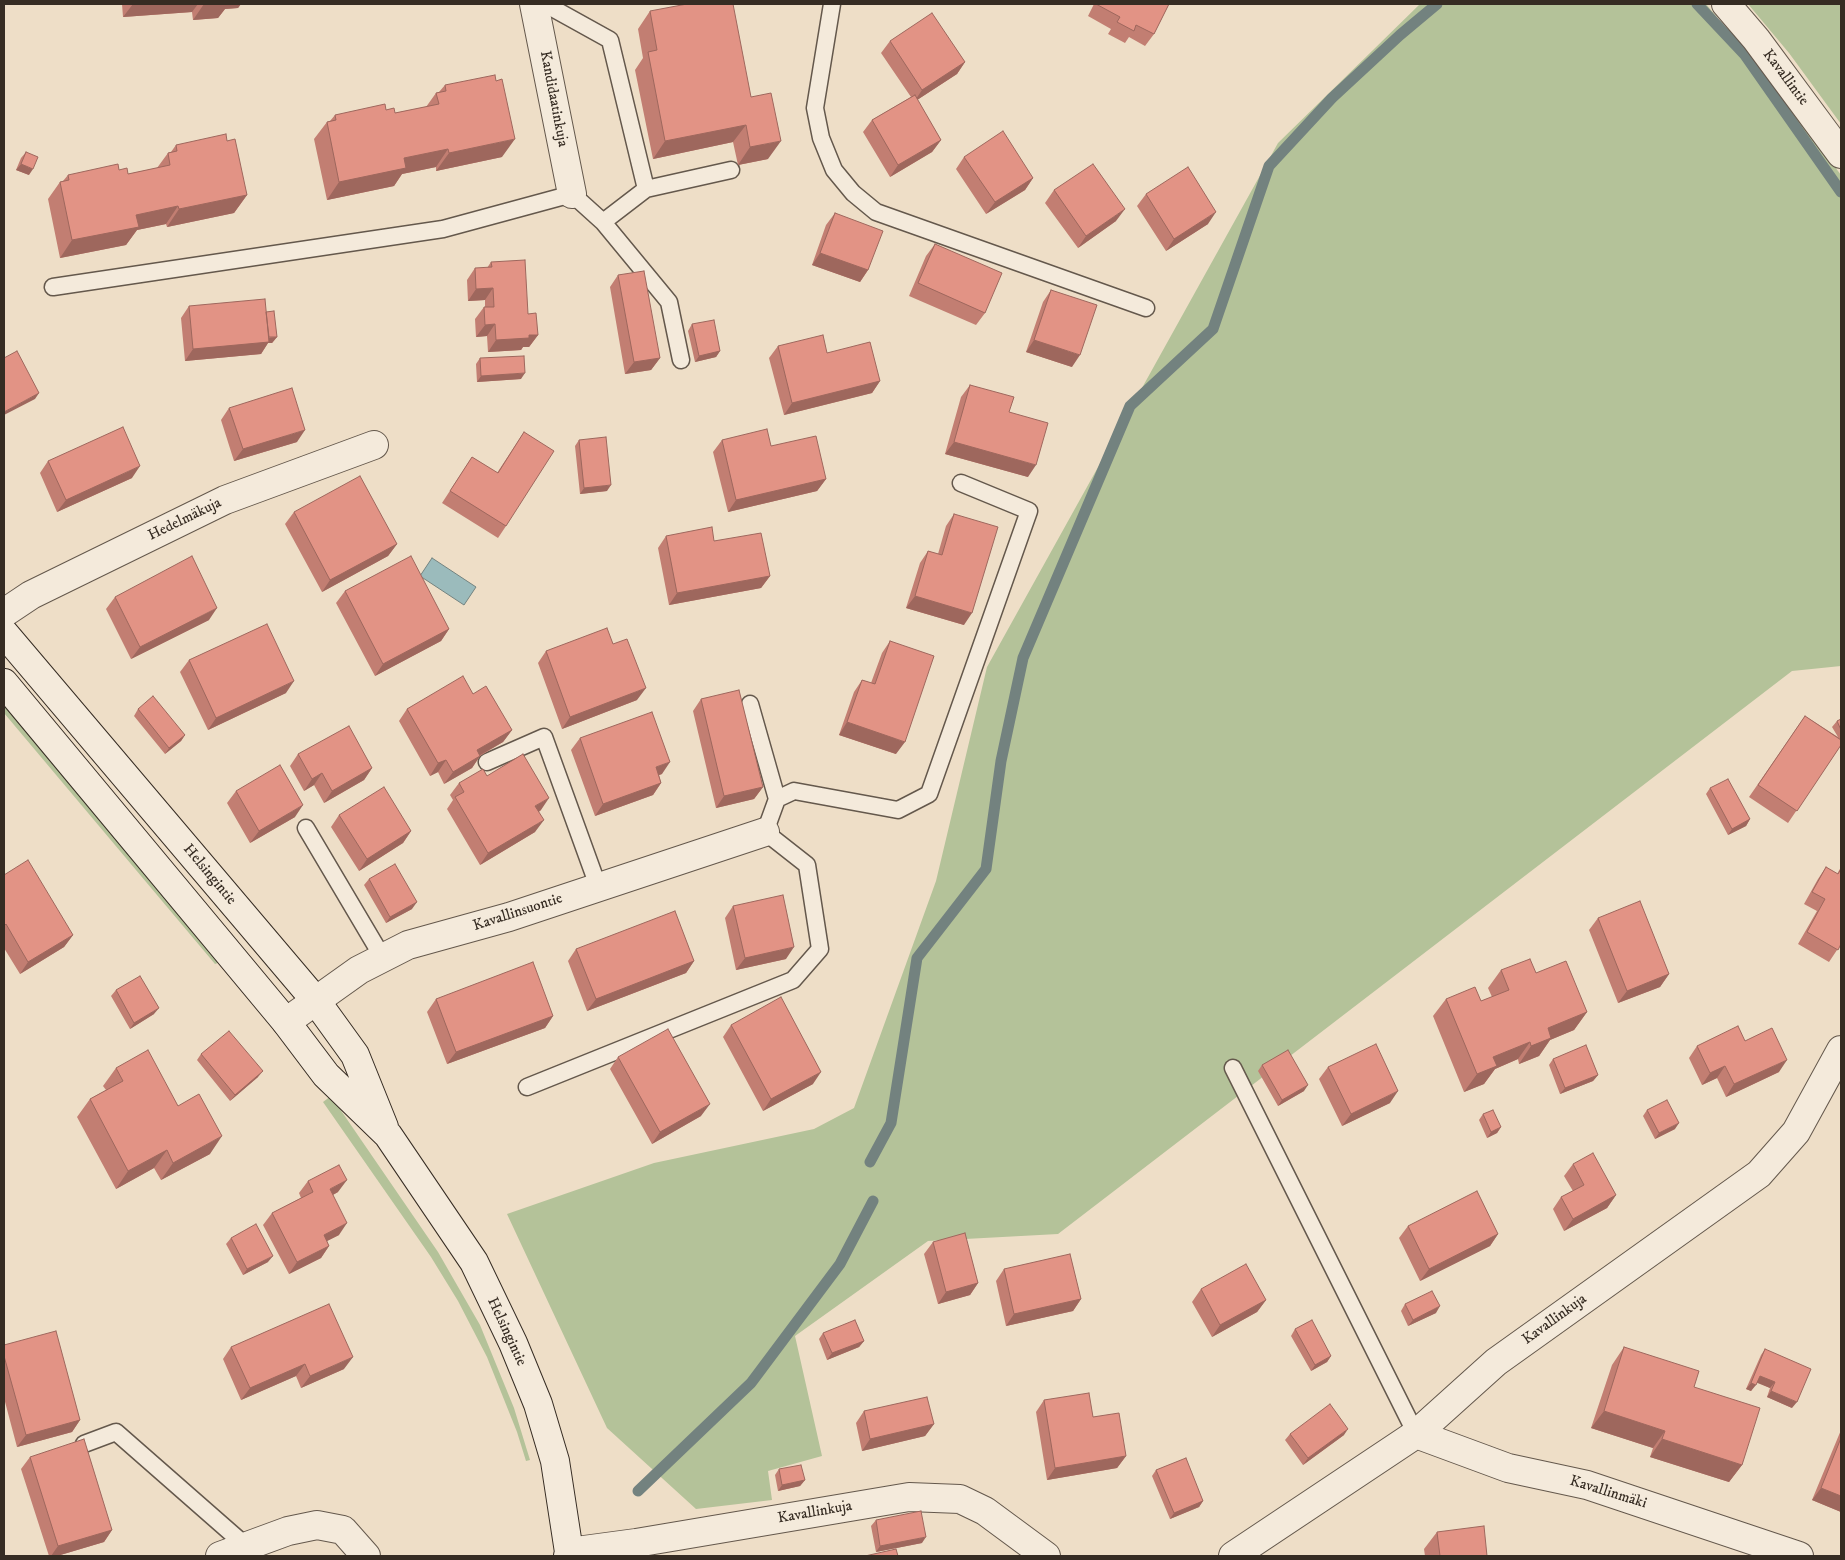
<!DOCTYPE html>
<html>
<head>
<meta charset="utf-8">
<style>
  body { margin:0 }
  #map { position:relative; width:1845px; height:1560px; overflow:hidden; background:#eedec7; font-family:"IM FELL DW Pica",serif }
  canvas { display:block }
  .frame { position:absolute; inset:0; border:5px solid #362c23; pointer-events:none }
</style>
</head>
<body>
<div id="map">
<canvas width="1845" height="1560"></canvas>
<div class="frame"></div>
</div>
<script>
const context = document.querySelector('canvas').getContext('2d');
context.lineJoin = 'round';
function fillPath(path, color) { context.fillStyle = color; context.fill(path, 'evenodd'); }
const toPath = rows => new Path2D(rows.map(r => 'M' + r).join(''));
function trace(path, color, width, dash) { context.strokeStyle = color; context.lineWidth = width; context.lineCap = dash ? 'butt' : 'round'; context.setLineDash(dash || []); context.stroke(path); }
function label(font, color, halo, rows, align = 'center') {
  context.font = font + ' "IM FELL DW Pica",serif'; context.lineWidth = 4; context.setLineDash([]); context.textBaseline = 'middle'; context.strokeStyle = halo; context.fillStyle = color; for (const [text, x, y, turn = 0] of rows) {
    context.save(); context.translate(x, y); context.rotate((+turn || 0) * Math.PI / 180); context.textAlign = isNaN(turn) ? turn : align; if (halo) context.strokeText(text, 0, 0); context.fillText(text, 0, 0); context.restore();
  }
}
fillPath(toPath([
  [1420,4,1706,4,1778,91,1841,175,1841,666,1792,671,1058,1234,928,1241,795,1336,822,1456,768,1471,772,1500,696,1509,607,1428,507,1214,654,1163,814,1129,854,1108,936,881,987,667,1278,143],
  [1748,4,1841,4,1841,124,1789,53],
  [4,702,221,962,215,964,4,713],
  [331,1096,438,1252,480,1325,514,1408,530,1460,526,1461,517,1432,487,1357,458,1301,431,1257,323,1102]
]), '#b4c299');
const water = toPath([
  [432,558,476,587,464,605,420,576,432,558]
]);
fillPath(water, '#9bbbbc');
trace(water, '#73827f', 1);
trace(toPath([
  [1697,4,1745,55,1841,192],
  [870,1162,891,1123,917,958,986,869,1001,761,1023,658,1130,406,1213,329,1269,166,1332,98,1400,35,1437,4],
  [638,1491,751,1383,840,1264,873,1201]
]), '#73827f', 11);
const service = toPath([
  [545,4,610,40,646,189],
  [832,4,815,108,821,138,834,170,853,193,876,212,1146,308],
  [603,222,646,189,731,170],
  [53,287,443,229,572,194,603,222,669,302,681,360],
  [750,704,777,799],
  [487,762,544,737,598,886],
  [306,828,383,958],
  [1233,1068,1416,1434],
  [527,1087,793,980,820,949,807,865,765,832,777,799,794,791,898,810,929,794,1029,511,961,483],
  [84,1444,116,1432,246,1546]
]);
const minor = toPath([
  [534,4,572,194],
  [1726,4,1756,39,1841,154],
  [4,613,31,595,225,500,374,445],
  [286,1022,359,970,408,945,509,917,765,832],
  [1416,1434,1508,1468,1587,1485,1799,1556],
  [569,1552,636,1543,909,1497,960,1499,985,1511,1046,1556],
  [220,1556,288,1531,317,1525,343,1530,366,1556],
  [1233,1556,1416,1434,1496,1362,1759,1174,1796,1132,1841,1050]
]);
const secondary = toPath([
  [4,633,316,1001,355,1055,384,1127],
  [4,683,286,1022,326,1075,388,1135,474,1262,513,1343,538,1404,555,1461,569,1552,568,1556]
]);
trace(service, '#64584c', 19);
trace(minor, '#64584c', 30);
trace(secondary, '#362c23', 30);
trace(service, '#f4eadb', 16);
trace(minor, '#f4eadb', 28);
trace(secondary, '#f4eadb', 28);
fillPath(toPath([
  [122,4,241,4,238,8,225,9,218,18,193,20,192,12,123,17],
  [1094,4,1169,4,1154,34,1145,46,1129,37,1125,43,1108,34,1111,29,1088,16],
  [650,11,751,97,768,159,738,165,733,142,653,159,635,70,643,58,638,29],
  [890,41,965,62,957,74,917,100,941,140,932,152,890,177,863,132,872,120,911,97,881,53],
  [445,85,502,157,436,171,436,167,402,174,394,186,327,200,314,139,327,122,330,121,335,115,386,110,395,113,426,107,436,93,439,92],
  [227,141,247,195,234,213,167,227,166,224,137,230,126,245,60,258,48,199,60,182,63,181,68,175,128,174,157,168,168,153,171,152,176,145],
  [26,152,29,175,16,170,21,158],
  [964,157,1033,178,1025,190,986,214,956,169],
  [1054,190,1116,221,1078,248,1045,203],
  [1146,194,1208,224,1166,251,1137,206],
  [835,213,868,270,860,282,812,265,826,225],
  [935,244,985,313,976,325,909,296,926,256],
  [491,262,528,314,538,335,529,347,523,347,521,350,488,352,487,336,476,337,475,319,484,307,485,307,485,300,468,301,467,280,475,268,487,268],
  [618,275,660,358,651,370,625,374,610,287],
  [1051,290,1072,367,1026,352,1043,302],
  [189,306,266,312,277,337,272,343,268,343,261,354,185,361,181,318],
  [692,324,720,351,716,357,695,362,688,331],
  [778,346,827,353,880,381,872,393,784,415,769,358],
  [480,358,521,379,477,382,476,364],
  [970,385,1009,412,1028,477,945,454,961,397],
  [229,408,297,442,234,461,221,420],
  [524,432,506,526,498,538,442,503,472,457,497,473],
  [579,440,607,491,580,494,575,446],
  [722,440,771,446,826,479,817,491,728,512,713,452],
  [48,461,132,478,57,512,40,473],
  [294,512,397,544,388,556,322,592,285,524],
  [954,514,964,625,906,608,920,563,928,551,938,554,946,526],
  [666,536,714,541,770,576,761,588,669,605,658,548],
  [345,591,449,629,441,641,375,676,336,603],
  [115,597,209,620,131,659,106,609],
  [890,641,896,754,839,735,854,692,862,680,871,683,882,653],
  [613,644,637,700,562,729,538,663,546,651],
  [189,660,286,693,208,730,180,672],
  [473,694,512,730,503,742,480,756,472,768,444,784,438,772,430,776,399,721,407,709],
  [701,699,763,787,754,799,716,808,693,711],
  [138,709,185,735,181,741,165,754,134,716],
  [1805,716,1838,737,1832,727,1837,721,1841,719,1841,745,1788,823,1749,797],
  [580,738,662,774,659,775,661,783,653,795,595,816,571,750],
  [298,754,372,768,364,780,324,803,314,785,304,791,290,766],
  [487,776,541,810,539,812,535,832,480,865,447,809,453,800,450,795,459,783],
  [1710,788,1750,819,1746,826,1728,835,1706,794],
  [236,791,295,817,250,843,227,803],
  [339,815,411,831,403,843,359,871,331,827],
  [1826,867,1837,874,1841,867,1841,944,1829,962,1798,944,1817,911,1804,904,1818,879],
  [4,875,73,935,64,947,20,974,4,948],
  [369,879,412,909,386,923,364,885],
  [733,906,786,959,736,970,725,918],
  [1598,918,1669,974,1660,987,1618,1003,1589,930],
  [576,949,694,961,686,973,587,1011,568,961],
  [1501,970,1536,973,1587,1012,1574,1030,1550,1040,1539,1056,1519,1064,1518,1059,1495,1069,1484,1084,1464,1092,1433,1016,1446,999,1481,1001,1492,997,1488,988],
  [116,990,154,1014,130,1029,111,996],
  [436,999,553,1016,545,1028,447,1064,427,1012],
  [731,1025,813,1084,763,1111,723,1037],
  [1745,1041,1779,1072,1726,1097,1717,1078,1702,1085,1689,1058,1697,1046],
  [201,1054,258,1077,230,1101,197,1060],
  [618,1057,701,1116,652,1144,610,1069],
  [1553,1059,1598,1075,1593,1081,1560,1094,1549,1065],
  [1262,1065,1304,1091,1278,1106,1258,1071],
  [1328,1067,1390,1103,1342,1126,1319,1079],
  [116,1068,178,1106,210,1154,161,1180,154,1168,116,1189,77,1117,90,1099,106,1090,103,1086],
  [1647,1110,1675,1129,1655,1139,1643,1116],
  [1483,1114,1501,1127,1497,1133,1487,1138,1479,1120],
  [1573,1164,1616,1195,1607,1208,1564,1231,1553,1209,1561,1197,1573,1191,1564,1176],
  [308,1181,338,1192,333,1195,339,1235,327,1241,329,1246,321,1258,289,1274,263,1225,272,1213,301,1198,299,1193],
  [1408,1226,1498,1234,1490,1246,1420,1281,1399,1238],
  [231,1238,268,1262,243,1275,226,1244],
  [933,1242,978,1283,970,1295,938,1304,924,1254],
  [1004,1269,1081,1299,1073,1311,1006,1326,996,1281],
  [1201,1289,1266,1300,1257,1312,1212,1337,1192,1302],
  [1405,1304,1436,1313,1408,1326,1401,1311],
  [1295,1329,1331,1356,1327,1362,1311,1371,1291,1336],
  [823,1333,864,1341,859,1347,827,1360,819,1339],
  [4,1345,80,1420,72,1432,17,1447,4,1398],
  [231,1347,344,1369,301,1388,296,1376,241,1400,223,1359],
  [1624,1347,1742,1465,1729,1482,1650,1457,1653,1448,1591,1428,1612,1365],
  [1765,1349,1792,1408,1767,1397,1770,1388,1757,1382,1751,1391,1746,1389,1761,1355],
  [1044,1400,1093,1417,1126,1456,1117,1468,1047,1480,1036,1412],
  [864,1411,934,1424,925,1436,862,1451,856,1423],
  [1841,1430,1841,1512,1812,1500],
  [1290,1434,1344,1435,1303,1465,1285,1440],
  [30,1457,112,1530,104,1542,57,1556,49,1556,21,1469],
  [779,1469,805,1480,800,1486,778,1491,775,1475],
  [1156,1470,1203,1501,1199,1507,1170,1519,1152,1476],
  [876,1520,922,1543,876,1552,871,1526],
  [1437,1532,1487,1556,1425,1556,1424,1549]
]), '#c27e72');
fillPath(toPath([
  [133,4,198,4,192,12,123,17],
  [204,4,241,4,238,8,225,9,218,18,193,20],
  [965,62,957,74,914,102,922,90],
  [746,125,733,142,653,159,665,141],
  [515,139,502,157,436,171,449,153],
  [941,140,932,152,890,177,898,165],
  [781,141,768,159,738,165,750,147],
  [448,149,436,167,402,174,394,186,327,200,339,182,404,158],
  [21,164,33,169,29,175,16,170],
  [1033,178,1025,190,986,214,995,202],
  [247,195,234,213,167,227,179,209],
  [178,206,166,224,137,230,126,245,60,258,72,240,136,215],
  [1125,209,1116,221,1078,248,1086,236],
  [1216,212,1208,224,1166,251,1174,239],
  [820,253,868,270,860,282,812,265],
  [493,288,485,300,468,301,476,289],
  [495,324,487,336,476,337,485,325],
  [529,335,538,335,529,347,523,347,521,350,488,352,496,340],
  [277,337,272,343,268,343,261,354,185,361,193,349],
  [1034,340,1080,355,1072,367,1026,352],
  [720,351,716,357,695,362,699,356],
  [660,358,651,370,625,374,634,362],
  [525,373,521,379,477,382,481,376],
  [880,381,872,393,784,415,792,403],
  [39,393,35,399,4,415,4,412],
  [305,430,297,442,234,461,243,449],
  [954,442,1036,465,1028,477,945,454],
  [140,466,132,478,57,512,66,500],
  [826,479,817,491,728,512,736,500],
  [611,485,607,491,580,494,584,488],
  [397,544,388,556,322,592,330,580],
  [770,576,761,588,669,605,677,593],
  [915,596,972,613,964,625,906,608],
  [217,608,209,620,131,659,140,647],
  [449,629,441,641,375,676,383,664],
  [294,681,286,693,208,730,216,718],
  [646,688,637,700,562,729,570,717],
  [847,722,905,742,896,754,839,735],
  [512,730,503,742,468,762,477,750],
  [185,735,181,741,165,754,169,748],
  [480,756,472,768,444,784,453,772],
  [446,760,438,772,430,776,438,763],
  [670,762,662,774,647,779,656,767],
  [372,768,364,780,324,803,332,791],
  [322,773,314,785,304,791,312,779],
  [661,783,653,795,595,816,603,804],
  [763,787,754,799,716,808,724,796],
  [549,798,541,810,527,818,535,806],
  [303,805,295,817,250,843,259,831],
  [1750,819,1746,826,1728,835,1732,829],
  [544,820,535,832,480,865,488,853],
  [411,831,403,843,359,871,367,859],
  [417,902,412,909,386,923,390,917],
  [73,935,64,947,20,974,28,962],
  [794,947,786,959,736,970,745,958],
  [694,961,686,973,587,1011,596,999],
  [1669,974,1660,987,1618,1003,1627,991],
  [159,1008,154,1014,130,1029,134,1023],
  [1587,1012,1574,1030,1550,1040,1539,1056,1519,1064,1531,1046,1548,1028],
  [553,1016,545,1028,447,1064,456,1052],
  [1530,1042,1518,1059,1495,1069,1484,1084,1464,1092,1477,1074,1493,1057],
  [1787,1060,1779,1072,1726,1097,1734,1084],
  [1725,1066,1717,1078,1702,1085,1710,1073],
  [263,1071,258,1077,230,1101,235,1095],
  [821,1072,813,1084,763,1111,771,1099],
  [1598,1075,1593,1081,1560,1094,1565,1088],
  [1308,1085,1304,1091,1278,1106,1282,1100],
  [1398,1091,1390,1103,1342,1126,1351,1114],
  [710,1104,701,1116,652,1144,660,1132],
  [1679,1123,1675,1129,1655,1139,1659,1133],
  [1501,1127,1497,1133,1487,1138,1491,1132],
  [222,1136,210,1154,161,1180,173,1163],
  [167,1150,154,1168,116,1189,128,1171],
  [347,1180,338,1192,321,1201,330,1189],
  [1616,1195,1607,1208,1564,1231,1573,1219],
  [347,1223,339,1235,315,1247,324,1235],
  [1498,1234,1490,1246,1420,1281,1429,1269],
  [329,1246,321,1258,289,1274,297,1262],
  [273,1256,268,1262,243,1275,247,1269],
  [978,1283,970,1295,938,1304,946,1292],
  [1081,1299,1073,1311,1006,1326,1014,1314],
  [1266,1300,1257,1312,1212,1337,1220,1325],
  [1440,1306,1436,1313,1408,1326,1413,1320],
  [864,1341,859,1347,827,1360,832,1353],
  [1331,1356,1327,1362,1311,1371,1315,1365],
  [353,1357,344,1369,301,1388,310,1376],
  [305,1364,296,1376,241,1400,250,1388],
  [1760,1376,1775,1382,1770,1388,1755,1382],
  [1751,1383,1756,1385,1751,1391,1746,1389],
  [1771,1391,1797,1402,1792,1408,1767,1397],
  [1604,1411,1665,1431,1653,1448,1591,1428],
  [80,1420,72,1432,17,1447,26,1435],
  [934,1424,925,1436,862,1451,870,1439],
  [1348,1429,1344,1435,1303,1465,1308,1458],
  [1662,1439,1742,1465,1729,1482,1650,1457],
  [1126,1456,1117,1468,1047,1480,1055,1468],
  [805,1480,800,1486,778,1491,782,1485],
  [1821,1488,1841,1496,1841,1512,1812,1500],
  [1203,1501,1199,1507,1170,1519,1174,1513],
  [112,1530,104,1542,57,1556,51,1556,58,1546],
  [926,1537,922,1543,876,1552,880,1546]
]), '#9e675d');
const building = toPath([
  [687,4,733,4,751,97,771,93,781,141,750,147,746,125,665,141,648,52,657,50,650,11,687,4],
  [1096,4,1169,4,1154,34,1136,25,1134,31,1117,22,1120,17,1096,4],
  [932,13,965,62,922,90,890,41,932,13],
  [495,75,496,81,502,79,515,139,449,153,448,149,404,158,406,168,339,182,327,122,336,120,335,115,385,104,386,110,394,108,395,113,439,104,436,93,446,91,445,85,495,75],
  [915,95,941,140,898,165,872,120,915,95],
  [1003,131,1033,178,995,202,964,157,1003,131],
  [226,134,227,141,235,139,247,195,179,209,178,206,136,215,139,227,72,240,60,182,69,180,68,175,118,164,119,170,127,168,128,174,170,165,168,153,177,151,176,145,226,134],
  [26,152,38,157,33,169,21,164,26,152],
  [1093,164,1125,209,1086,236,1054,190,1093,164],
  [1188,167,1216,212,1174,239,1146,194,1188,167],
  [835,213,883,231,868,270,820,253,835,213],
  [935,244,1002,273,985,313,918,283,935,244],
  [525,260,528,314,536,313,538,335,529,335,529,338,496,340,495,324,485,325,484,307,494,307,493,288,476,289,475,268,492,267,491,262,525,260],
  [644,271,660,358,634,362,618,275,644,271],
  [1051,290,1097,305,1080,355,1034,340,1051,290],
  [265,299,269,342,193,349,189,306,265,299],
  [274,311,277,337,269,337,266,312,274,311],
  [714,320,720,351,699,356,692,324,714,320],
  [823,335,827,353,870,342,880,381,792,403,778,346,823,335],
  [17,351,39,393,4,412,4,358,17,351],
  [524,356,525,373,481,376,480,358,524,356],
  [970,385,1014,397,1009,412,1048,423,1036,465,954,442,970,385],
  [292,388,305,430,243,449,229,408,292,388],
  [123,427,140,466,66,500,48,461,123,427],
  [767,429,771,446,816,436,826,479,736,500,722,440,767,429],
  [524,432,554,451,506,526,450,491,472,457,498,473,524,432],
  [606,437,611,485,584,488,579,440,606,437],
  [360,476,397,544,330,580,294,512,360,476],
  [954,514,998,527,972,613,915,596,928,551,942,555,954,514],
  [712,527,714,541,761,533,770,576,677,593,666,536,712,527],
  [192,556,217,608,140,647,115,597,192,556],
  [411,556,449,629,383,664,345,591,411,556],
  [267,624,294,681,216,718,189,660,267,624],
  [607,628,613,644,627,639,646,688,570,717,546,651,607,628],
  [890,641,934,656,905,742,847,722,862,680,875,684,890,641],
  [463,676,473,694,486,686,512,730,477,750,480,756,453,772,446,760,438,763,407,709,463,676],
  [739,690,763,787,724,796,701,699,739,690],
  [153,696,185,735,169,748,138,709,153,696],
  [652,712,670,762,656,767,661,783,603,804,580,738,652,712],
  [1805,716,1841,740,1841,745,1797,811,1758,785,1805,716],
  [1841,719,1841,730,1837,721,1841,719],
  [349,726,372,768,332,791,322,773,312,779,298,754,349,726],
  [523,754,549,798,535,806,544,820,488,853,455,797,464,792,459,783,483,769,487,776,523,754],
  [280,765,303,805,259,831,236,791,280,765],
  [1728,779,1750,819,1732,829,1710,788,1728,779],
  [384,787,411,831,367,859,339,815,384,787],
  [28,860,73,935,28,962,6,924,4,926,4,875,28,860],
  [395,864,417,902,390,917,369,879,395,864],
  [1826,867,1838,874,1841,869,1841,944,1838,950,1807,932,1825,899,1812,892,1826,867],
  [783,895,794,947,745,958,733,906,783,895],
  [1640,901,1669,974,1627,991,1598,918,1640,901],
  [675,911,694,961,596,999,576,949,675,911],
  [1530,959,1536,973,1566,961,1587,1012,1548,1028,1551,1038,1531,1046,1530,1042,1493,1057,1497,1066,1477,1074,1446,999,1475,987,1481,1001,1509,990,1501,970,1530,959],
  [533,962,553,1016,456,1052,436,999,533,962],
  [140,976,159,1008,134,1023,116,990,140,976],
  [781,997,821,1072,771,1099,731,1025,781,997],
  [1738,1026,1745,1041,1772,1028,1787,1060,1734,1084,1725,1066,1710,1073,1697,1046,1738,1026],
  [668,1029,710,1104,660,1132,618,1057,668,1029],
  [229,1031,263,1071,235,1095,201,1054,229,1031],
  [1376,1044,1398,1091,1351,1114,1328,1067,1376,1044],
  [1586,1045,1598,1075,1565,1088,1553,1059,1586,1045],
  [148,1050,178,1106,199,1094,222,1136,173,1163,167,1150,128,1171,90,1099,123,1081,116,1068,148,1050],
  [1288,1050,1308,1085,1282,1100,1262,1065,1288,1050],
  [1667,1100,1679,1123,1659,1133,1647,1110,1667,1100],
  [1493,1110,1501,1127,1491,1132,1483,1114,1493,1110],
  [1593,1153,1616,1195,1573,1219,1561,1197,1584,1185,1573,1164,1593,1153],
  [339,1165,347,1180,330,1189,347,1223,324,1235,329,1246,297,1262,272,1213,313,1192,308,1181,339,1165],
  [1477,1191,1498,1234,1429,1269,1408,1226,1477,1191],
  [256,1224,273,1256,247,1269,231,1238,256,1224],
  [965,1233,978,1283,946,1292,933,1242,965,1233],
  [1070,1254,1081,1299,1014,1314,1004,1269,1070,1254],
  [1246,1264,1266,1300,1220,1325,1201,1289,1246,1264],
  [1432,1291,1440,1306,1413,1320,1405,1304,1432,1291],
  [329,1304,353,1357,310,1376,305,1364,250,1388,231,1347,329,1304],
  [855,1320,864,1341,832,1353,823,1333,855,1320],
  [1312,1320,1331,1356,1315,1365,1295,1329,1312,1320],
  [56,1331,80,1420,26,1435,4,1356,4,1345,56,1331],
  [1624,1347,1699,1371,1694,1387,1760,1408,1742,1465,1662,1439,1665,1431,1604,1411,1624,1347],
  [1765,1349,1811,1369,1797,1402,1771,1391,1775,1382,1760,1376,1756,1385,1751,1383,1765,1349],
  [1089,1393,1093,1417,1119,1413,1126,1456,1055,1468,1044,1400,1089,1393],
  [927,1397,934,1424,870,1439,864,1411,927,1397],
  [1330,1404,1348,1429,1308,1458,1290,1434,1330,1404],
  [1841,1438,1841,1496,1821,1488,1841,1438],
  [84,1439,112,1530,58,1546,30,1457,84,1439],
  [1186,1458,1203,1501,1174,1513,1156,1470,1186,1458],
  [801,1465,805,1480,782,1485,779,1469,801,1465],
  [921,1511,926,1537,880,1546,876,1520,921,1511],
  [1484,1526,1487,1556,1440,1556,1437,1532,1484,1526],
  [896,1549,898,1556,865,1556,896,1549]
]);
fillPath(building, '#e29385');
trace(building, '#9e675d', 1);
label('15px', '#362c23', '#f4eadb', [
  ["Kavallintie",1785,78,53],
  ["Kandidaatinkuja",553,99,79],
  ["Hedelmäkuja",185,520,-26],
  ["Helsingintie",209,875,50],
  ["Kavallinsuontie",518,913,-18],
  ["Kavallinkuja",1555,1320,-36],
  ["Helsingintie",506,1332,65],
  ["Kavallinmäki",1608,1493,17],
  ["Kavallinkuja",815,1513,-10]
]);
</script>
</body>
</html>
